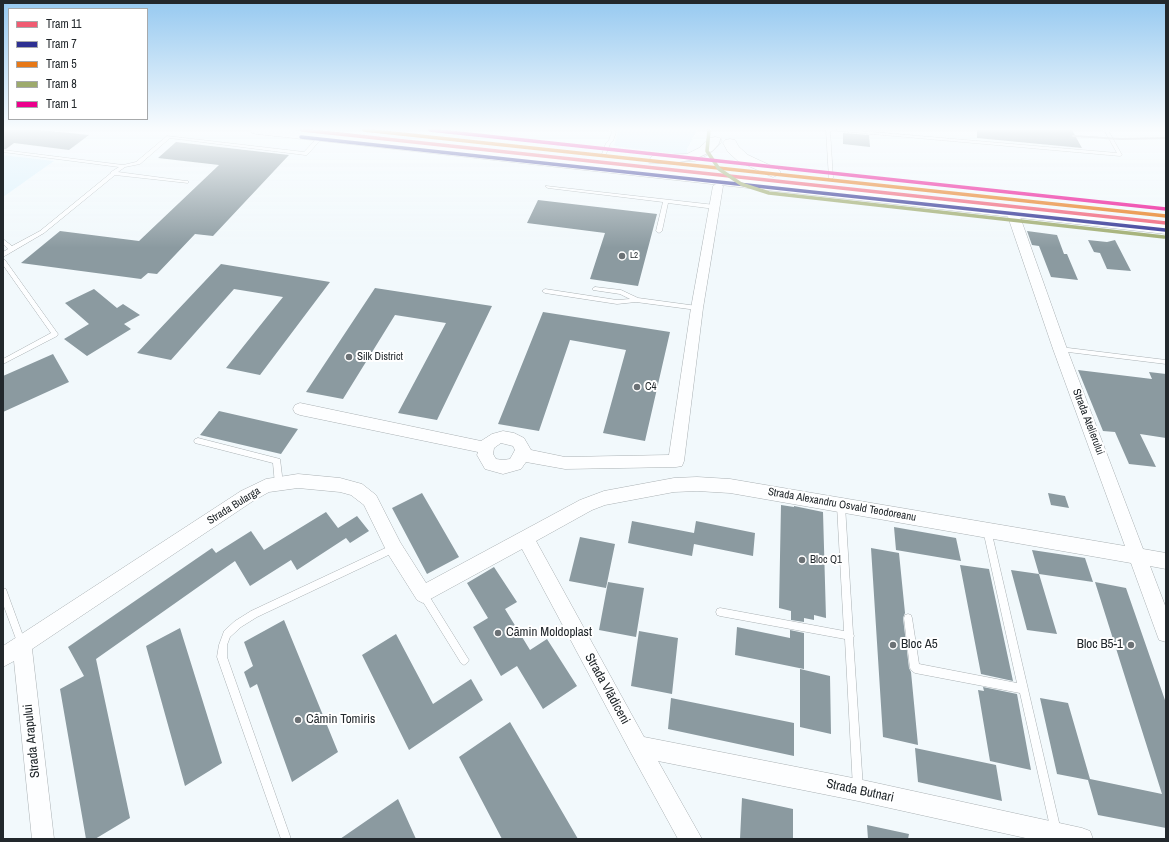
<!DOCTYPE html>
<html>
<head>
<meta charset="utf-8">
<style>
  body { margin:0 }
  #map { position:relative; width:1169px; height:842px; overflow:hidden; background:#f2f9fc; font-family:"Archivo Narrow",sans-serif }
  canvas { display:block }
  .frame { position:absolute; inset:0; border:4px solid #22282c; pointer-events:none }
  .legend { position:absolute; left:8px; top:8px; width:140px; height:112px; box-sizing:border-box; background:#fff; border:1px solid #a7a9ab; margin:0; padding:5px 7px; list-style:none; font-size:12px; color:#22282c }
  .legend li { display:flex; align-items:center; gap:8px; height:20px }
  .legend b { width:20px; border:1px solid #a7a9ab }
</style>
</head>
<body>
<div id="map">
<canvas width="1169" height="842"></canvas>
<div class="frame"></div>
<ul class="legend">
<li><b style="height:5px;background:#f05b72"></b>Tram 11</li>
<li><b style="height:5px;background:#2e3092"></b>Tram 7</li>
<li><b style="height:5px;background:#e77817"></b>Tram 5</li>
<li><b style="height:5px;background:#9daa6c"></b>Tram 8</li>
<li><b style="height:5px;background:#ec008c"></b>Tram 1</li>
</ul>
</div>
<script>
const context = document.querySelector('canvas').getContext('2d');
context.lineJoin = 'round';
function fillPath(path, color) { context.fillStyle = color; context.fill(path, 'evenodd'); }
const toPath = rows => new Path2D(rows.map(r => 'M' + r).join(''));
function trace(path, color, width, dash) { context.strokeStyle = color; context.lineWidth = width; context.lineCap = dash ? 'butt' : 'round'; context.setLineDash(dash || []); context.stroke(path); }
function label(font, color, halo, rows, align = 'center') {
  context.font = font + ' "Archivo Narrow",sans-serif'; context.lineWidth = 4; context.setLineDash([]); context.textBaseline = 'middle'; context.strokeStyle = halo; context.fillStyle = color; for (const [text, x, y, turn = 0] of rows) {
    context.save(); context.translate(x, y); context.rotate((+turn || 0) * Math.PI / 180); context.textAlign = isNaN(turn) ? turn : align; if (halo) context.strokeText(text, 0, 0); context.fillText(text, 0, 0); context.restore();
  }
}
fillPath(toPath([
  [618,130,697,130,687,149,687,153,684,155,620,147,613,145,615,143],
  [3,155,54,161,3,197]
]), '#dcf2fc');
fillPath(toPath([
  [3,130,39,130,89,135,69,150,14,143,6,149,3,149],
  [977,130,1072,130,1082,148,977,138],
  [843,133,869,135,870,147,843,144],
  [176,142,289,155,213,236,195,234,157,274,148,273,141,279,21,263,60,231,139,241,219,165,158,158],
  [538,200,657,214,638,286,590,279,605,233,527,223],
  [1027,231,1057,235,1064,254,1067,254,1078,280,1051,277,1039,246,1032,245],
  [1088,240,1107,242,1115,240,1131,271,1107,269,1100,253,1094,252],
  [221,264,330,282,260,375,226,368,283,297,234,289,171,360,137,353],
  [375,288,492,306,437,420,398,413,446,323,395,315,343,399,306,392],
  [94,289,117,308,123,304,140,315,124,324,131,329,87,356,64,339,89,324,65,303],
  [543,312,670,332,645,441,603,433,626,350,570,340,539,431,498,424],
  [53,354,69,382,3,412,3,376],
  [1078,370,1152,379,1149,372,1166,374,1166,438,1140,434,1156,467,1129,464,1115,432,1103,431],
  [219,411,298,429,281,454,200,435],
  [422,493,459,557,427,574,392,508],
  [1048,493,1065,496,1069,508,1051,505],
  [781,505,794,507,794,506,823,512,826,618,814,615,814,620,804,618,804,622,791,620,791,611,779,608],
  [326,512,338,528,357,516,369,531,350,543,346,538,297,570,291,560,250,586,235,561,96,659,130,818,95,839,86,839,60,689,84,676,68,647,212,548,216,553,251,531,264,550],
  [632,521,694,533,696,521,755,533,753,556,694,544,692,556,628,543],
  [894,527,956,538,961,561,896,550],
  [580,537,615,544,606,588,569,581],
  [871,548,899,553,905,613,903,618,909,668,911,672,918,745,883,737],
  [1032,550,1085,558,1093,582,1039,574],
  [960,565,989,569,1013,681,981,674],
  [494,567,517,602,505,609,530,650,547,639,577,686,543,709,517,666,501,676,473,627,488,618,467,583],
  [1011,570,1039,574,1057,634,1027,630],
  [608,582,644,588,636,637,599,630],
  [1095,582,1126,588,1166,703,1166,828,1098,815,1088,780,1057,774,1040,698,1068,703,1090,779,1162,794],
  [284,620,338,752,292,782,257,684,250,688,244,672,253,666,244,642],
  [737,627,790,638,790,630,804,633,804,669,735,655],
  [180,628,222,763,185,786,146,646],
  [639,631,678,638,672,694,631,686],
  [396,634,433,704,471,679,483,700,409,750,362,655],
  [800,669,830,676,831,734,800,727],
  [983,687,1017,694,1031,770,990,761,978,690,984,691],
  [671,698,794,723,794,756,668,729],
  [510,722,578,839,502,839,459,757],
  [915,748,996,765,1002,801,918,782],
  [742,798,793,809,793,839,740,839],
  [398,799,416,839,340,839],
  [867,825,909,834,908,839,868,839]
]), '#8b9aa0');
const lane = toPath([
  [610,130,614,130,616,132,613,141,610,144,606,154,602,155,602,154,606,143,609,140,612,132,610,130],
  [826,130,830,130,833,178,831,179,829,178,826,130],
  [836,130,849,130,1117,153,1104,130,1108,130,1122,155,1120,156,838,131,836,130],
  [167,136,304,152,319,136,323,137,307,155,305,155,170,138,140,164,125,167,118,172,186,181,188,181,188,183,115,175,44,233,3,257,3,252,8,249,3,244,3,239,12,246,40,231,111,173,111,172,119,167,3,152,3,150,123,165,136,162,167,136],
  [546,186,715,205,718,207,715,209,668,203,662,231,659,233,656,231,663,202,548,188,546,187,546,186],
  [3,259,5,260,58,334,57,336,3,364,3,359,51,333,3,265,3,259],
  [595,287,621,290,638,298,697,306,700,308,697,310,636,302,617,304,545,293,542,291,545,289,617,300,630,299,620,294,593,290,592,289,595,287],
  [1058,347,1060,347,1166,360,1166,364,1060,351,1057,349,1058,347],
  [198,438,280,459,283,484,282,486,279,487,276,486,275,484,273,463,195,443,194,441,195,439,198,438],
  [841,503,844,504,845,506,853,633,854,636,853,638,863,788,862,792,858,793,854,792,853,788,845,639,720,616,717,615,716,612,717,609,720,608,844,631,837,506,838,504,841,503],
  [987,526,990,528,991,530,1061,831,1060,835,1056,836,1052,835,1051,831,1020,693,915,673,912,671,910,668,904,618,905,615,908,614,911,615,912,618,919,664,1017,683,983,530,984,528,987,526],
  [394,544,397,545,398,548,397,551,257,617,241,627,230,637,227,645,227,657,291,839,281,839,217,657,219,645,223,634,224,631,235,621,251,611,394,544],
  [3,588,6,589,7,592,26,644,25,647,22,648,19,647,3,604,3,588],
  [423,590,426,591,467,657,469,660,467,663,464,665,461,663,420,597,419,594,420,591,423,590]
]);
const street = toPath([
  [718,183,723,186,703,308,684,461,682,466,676,467,565,469,526,462,521,469,503,474,485,469,477,455,478,452,300,415,295,413,293,409,295,405,300,403,481,441,492,434,503,431,514,433,524,438,531,450,565,457,669,455,691,308,713,186,718,183],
  [501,443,513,446,515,450,510,459,503,460,496,459,493,454,494,448,501,443],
  [1012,208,1018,211,1067,349,1143,549,1166,553,1166,569,1150,566,1166,608,1166,642,1159,640,1131,563,730,493,697,491,674,492,605,505,592,510,536,541,644,737,858,779,1082,828,1090,831,1093,839,1030,839,858,801,658,761,702,839,678,839,631,753,522,549,423,603,417,600,388,554,364,505,351,495,340,492,298,488,269,492,253,501,32,649,54,839,32,839,14,661,3,667,3,646,241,491,266,479,298,474,340,478,362,484,376,495,400,542,426,583,580,500,604,491,674,478,697,477,730,479,1125,546,1053,349,1006,211,1012,208]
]);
const primary = toPath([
  [250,130,294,130,1166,224,1166,234,257,134,252,133,250,130],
  [715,137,720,138,722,141,720,144,709,154,695,161,657,163,652,162,650,159,652,156,657,155,687,154,699,148,710,138,715,137],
  [730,139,735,140,739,147,748,155,778,169,781,172,778,175,773,177,768,175,738,161,728,152,723,143,725,140,730,139]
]);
trace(lane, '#aab1b4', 1);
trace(street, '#aab1b4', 1);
trace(primary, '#aab1b4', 1);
fillPath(lane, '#fdfeff');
fillPath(street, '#fdfeff');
fillPath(primary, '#fdfeff');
trace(toPath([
  [649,163,673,164,696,159,713,151,719,144,721,138]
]), '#c2c4c6', 1);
trace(toPath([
  [1073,136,1121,139,1166,138]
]), '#c2c4c6', 2);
trace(toPath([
  [302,130,1166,223]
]), '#f05b72', 3.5);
trace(toPath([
  [301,137,1165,230]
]), '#2e3092', 3.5);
trace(toPath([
  [364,130,1166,216]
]), '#e77817', 3.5);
trace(toPath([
  [709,130,707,151,719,169,741,184,769,193,1164,237]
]), '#9daa6c', 3.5);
trace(toPath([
  [430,130,1166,209]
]), '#ec008c', 3.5);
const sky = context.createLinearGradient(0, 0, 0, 248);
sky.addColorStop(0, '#96c9f0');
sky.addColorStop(0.52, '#f9fcfe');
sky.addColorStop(1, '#f9fcfe00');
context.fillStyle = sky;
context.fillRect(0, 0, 1169, 248);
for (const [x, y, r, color] of [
  [622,256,4,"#6b7175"],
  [349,357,4,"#6b7175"],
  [637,387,4,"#6b7175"],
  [802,560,4,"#6b7175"],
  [498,633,4,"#6b7175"],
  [893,645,4,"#6b7175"],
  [1131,645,4,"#6b7175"],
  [298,720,4,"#6b7175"]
]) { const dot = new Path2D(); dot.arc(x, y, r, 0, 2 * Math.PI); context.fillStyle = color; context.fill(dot); trace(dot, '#fff', 1.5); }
label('9px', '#22282c', '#fff', [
  ["L2",630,256]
], 'left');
label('11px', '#22282c', '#fff', [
  ["Silk District",357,357],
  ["C4",645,387],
  ["Bloc Q1",810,560]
], 'left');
label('11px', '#22282c', '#fff', [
  ["Strada Atelierului",1088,422,69],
  ["Strada Alexandru Osvald Teodoreanu",842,505,10],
  ["Strada Bularga",234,506,-32]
]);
label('13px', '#22282c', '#fff', [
  ["Cămin Moldoplast",506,633],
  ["Bloc A5",901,645],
  ["Bloc B5-1",1123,645,"right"],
  ["Cămin Tomiris",306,720]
], 'left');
label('13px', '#22282c', '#fff', [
  ["Strada Vlădiceni",607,689,61],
  ["Strada Arapului",32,741,-96],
  ["Strada Butnari",860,791,12]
]);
</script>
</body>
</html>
